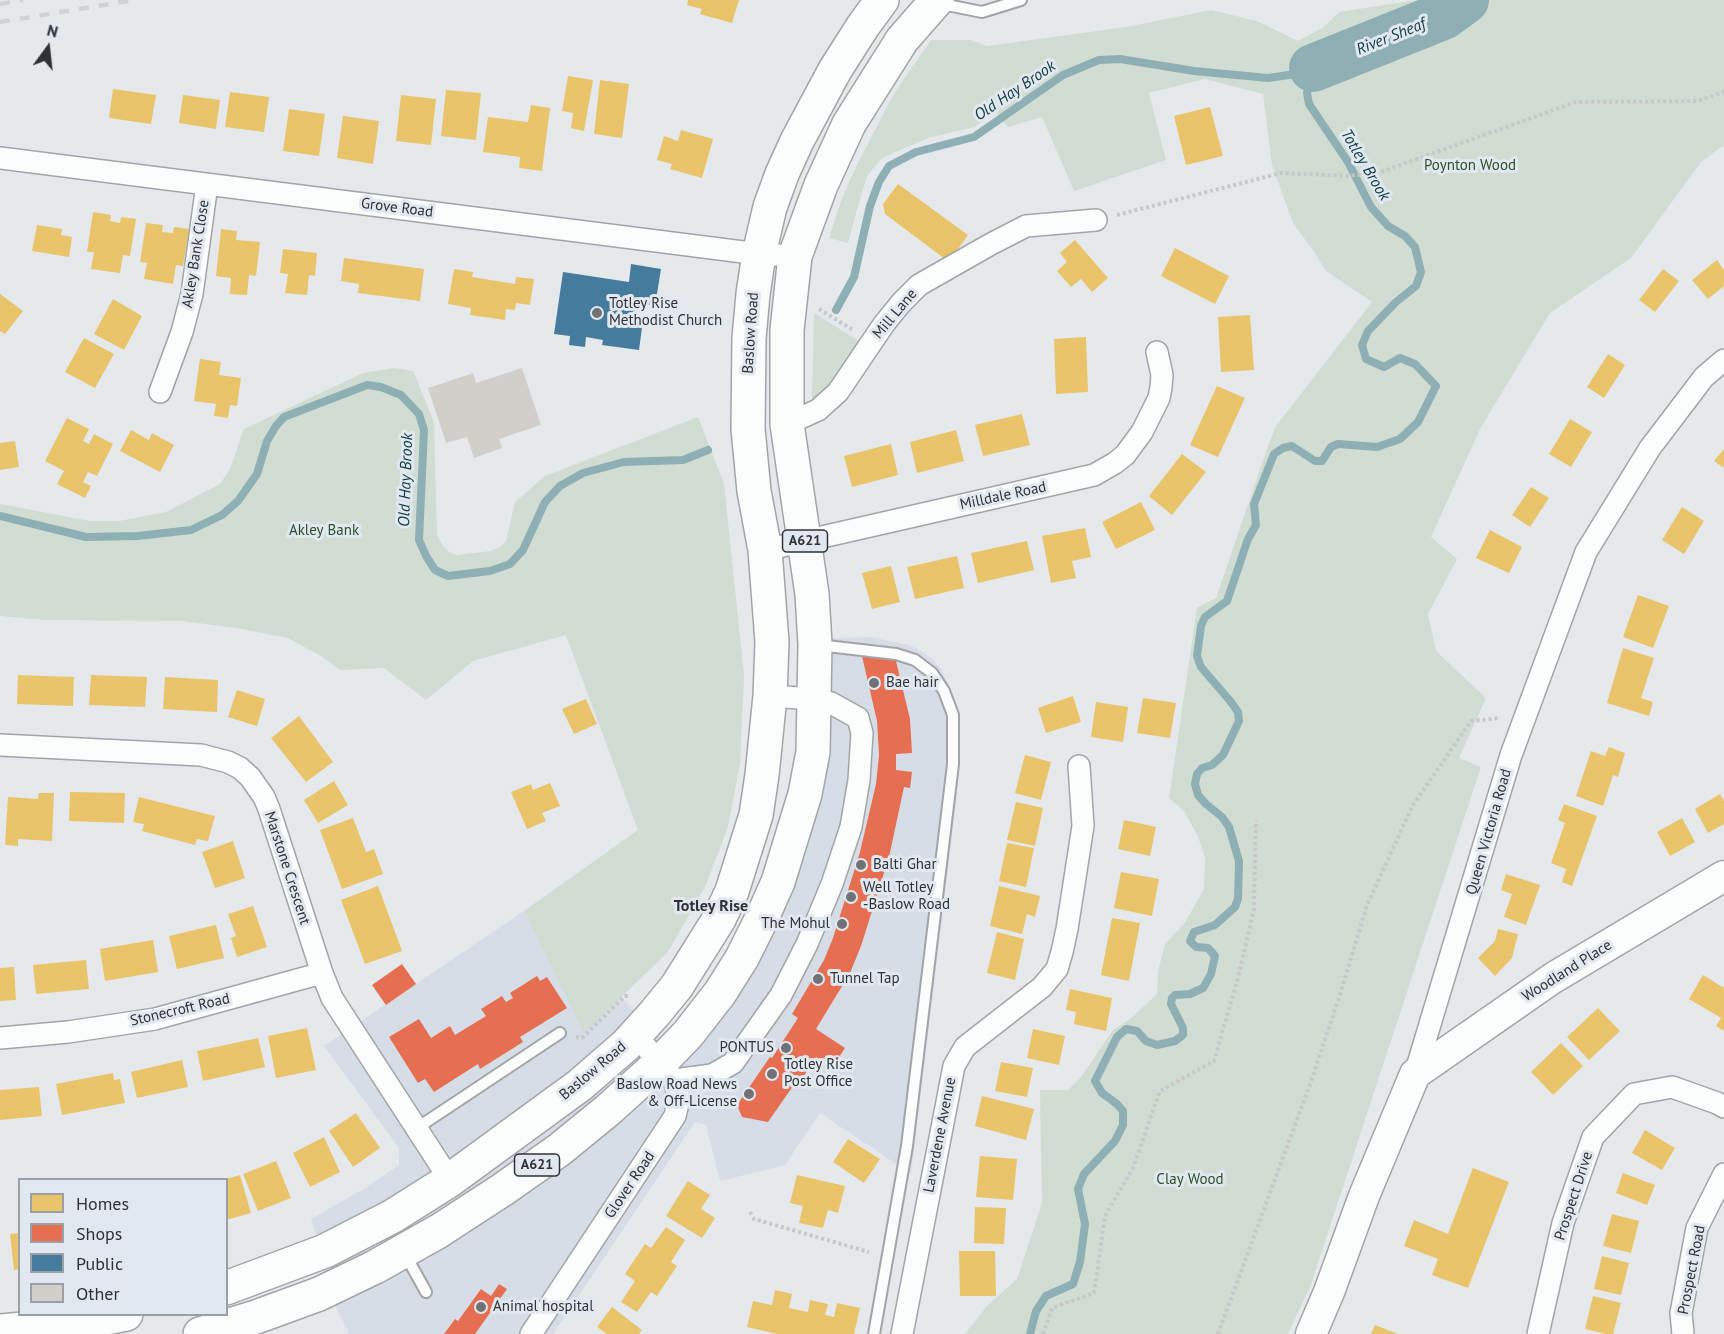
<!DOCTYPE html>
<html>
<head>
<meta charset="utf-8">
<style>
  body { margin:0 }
  #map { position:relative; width:1724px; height:1334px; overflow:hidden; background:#e6e9ec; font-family:"PT Sans",sans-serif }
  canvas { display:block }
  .legend { position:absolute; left:18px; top:1178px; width:210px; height:138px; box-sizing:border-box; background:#e2e8f0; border:2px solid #9b9fa6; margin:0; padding:8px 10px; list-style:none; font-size:18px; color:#303236 }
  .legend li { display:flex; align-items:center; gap:12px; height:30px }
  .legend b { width:30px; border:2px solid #9b9fa6 }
  .north { position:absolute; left:18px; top:18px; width:60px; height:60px; -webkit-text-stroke:4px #e2e8f0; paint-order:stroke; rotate:15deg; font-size:16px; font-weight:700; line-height:24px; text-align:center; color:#303236 }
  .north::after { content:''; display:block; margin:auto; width:21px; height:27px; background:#303236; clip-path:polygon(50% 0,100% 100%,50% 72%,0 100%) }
</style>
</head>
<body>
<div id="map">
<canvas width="1724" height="1334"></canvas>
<ul class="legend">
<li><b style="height:16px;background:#e9c46a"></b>Homes</li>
<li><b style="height:16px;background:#e76f51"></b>Shops</li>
<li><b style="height:16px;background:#457b9d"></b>Public</li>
<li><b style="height:16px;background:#d2cfca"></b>Other</li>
</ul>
<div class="north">N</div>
</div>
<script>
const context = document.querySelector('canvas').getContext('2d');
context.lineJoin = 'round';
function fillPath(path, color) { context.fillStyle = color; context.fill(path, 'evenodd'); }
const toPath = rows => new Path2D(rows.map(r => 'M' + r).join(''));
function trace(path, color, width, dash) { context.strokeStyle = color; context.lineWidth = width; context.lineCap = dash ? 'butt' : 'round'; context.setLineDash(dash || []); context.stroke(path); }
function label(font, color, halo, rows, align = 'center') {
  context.font = font + ' "PT Sans",sans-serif'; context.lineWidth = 6; context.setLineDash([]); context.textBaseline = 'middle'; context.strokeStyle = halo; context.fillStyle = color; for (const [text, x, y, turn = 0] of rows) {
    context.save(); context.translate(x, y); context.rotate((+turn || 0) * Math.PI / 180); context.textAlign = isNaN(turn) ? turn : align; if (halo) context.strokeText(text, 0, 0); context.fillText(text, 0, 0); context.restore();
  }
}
fillPath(toPath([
  [870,637,909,645,921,651,931,658,941,669,958,708,960,728,957,794,911,1174,820,1113,785,1165,720,1181,706,1125,695,1122,553,1334,349,1334,338,1312,311,1219,367,1187,399,1165,399,1148,324,1046,524,911,584,1032,621,997,683,1061,768,942,824,639]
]), '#d6dde6');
fillPath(toPath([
  [1417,0,1724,0,1724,145,1701,162,1631,258,1550,313,1481,427,1431,537,1457,559,1428,614,1436,651,1486,698,1459,758,1481,767,1310,1287,1288,1334,965,1334,987,1306,1017,1279,1042,1203,1040,1090,1068,1090,1081,1077,1113,1030,1130,1019,1157,994,1158,971,1165,944,1184,924,1204,889,1205,857,1197,834,1184,811,1169,798,1197,608,1216,598,1268,446,1276,426,1372,302,1326,271,1315,253,1293,223,1272,165,1263,94,1205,79,1149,93,1166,160,1074,191,1042,117,1008,127,995,111,975,127,928,138,882,158,867,176,859,202,848,243,829,238,840,204,851,177,882,116,895,92,931,40,970,40,987,46,1126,27,1211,10,1257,21,1298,41,1324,27,1339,12],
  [814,313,862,343,833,387,818,399,812,399],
  [394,368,413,371,434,422,437,535,443,546,450,553,457,555,491,551,500,547,506,541,515,502,545,476,698,417,724,484,744,675,740,764,728,827,705,887,668,952,584,1033,524,911,638,830,566,635,473,661,426,700,384,668,340,670,321,656,288,638,236,628,182,621,45,620,0,616,0,504,90,521,119,521,166,512,220,484,230,469,244,429,363,373]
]), '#d1dcd3');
fillPath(toPath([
  [688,0,739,0,732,23,700,14,702,9,687,5],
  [568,76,593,80,584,131,571,128,573,113,562,111],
  [600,80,629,84,622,138,594,134],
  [113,89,156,95,151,124,109,118],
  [446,90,481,93,476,140,441,136],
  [230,92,269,97,264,132,225,127],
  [183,95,220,100,216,129,179,123],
  [401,95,436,99,431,145,396,141],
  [531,105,550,108,542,171,519,168,520,157,483,152,488,117,528,122],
  [1210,107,1223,156,1186,165,1174,116],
  [289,109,325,114,319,156,283,151],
  [343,116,379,121,373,164,337,158],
  [681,130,713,139,702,178,670,169,672,164,657,160,664,136,678,141],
  [898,184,968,235,949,262,885,214,883,204],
  [93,212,111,215,110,221,120,223,121,217,136,219,130,256,123,255,120,273,91,269,94,252,87,252],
  [146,223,163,225,162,232,173,233,174,227,189,229,183,266,176,265,173,284,144,279,147,263,140,262],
  [37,225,62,229,61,235,72,237,69,257,32,251],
  [221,229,237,231,236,240,260,242,256,276,249,275,247,295,230,294,231,278,216,276],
  [1075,240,1108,278,1092,292,1081,279,1071,287,1057,271,1067,262,1060,253],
  [1175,248,1229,276,1215,304,1161,276],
  [283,249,317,253,315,276,309,275,307,295,285,293,288,274,280,273],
  [344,258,424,269,420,301,358,293,359,284,341,281],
  [1717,260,1724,270,1724,286,1708,299,1692,280],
  [454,269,473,272,472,277,515,284,516,277,534,279,530,305,516,303,515,310,506,309,505,320,470,315,471,308,448,304],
  [1663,269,1679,281,1655,312,1639,300],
  [0,294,23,311,5,334,0,331],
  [113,299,142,316,124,350,94,334],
  [1250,315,1254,370,1221,372,1218,317],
  [1086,337,1088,392,1056,394,1054,339],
  [84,338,114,354,95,388,65,372],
  [1608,354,1625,365,1604,398,1587,387],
  [200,359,221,362,219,375,241,378,237,406,230,405,228,418,214,416,216,404,194,401],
  [1217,386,1245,398,1218,457,1190,445],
  [1022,414,1030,445,983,456,975,425],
  [67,418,89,429,83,441,89,444,94,434,113,444,97,476,88,472,83,482,91,486,85,498,57,484,64,471,45,461],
  [1570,419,1592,432,1571,467,1549,454],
  [131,430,149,440,152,433,174,445,160,472,120,451],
  [956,430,964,461,917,473,910,442],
  [15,441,19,467,0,470,0,443],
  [891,444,898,475,852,487,844,456],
  [1724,449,1724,468,1714,461],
  [1182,454,1206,472,1172,515,1149,496],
  [1531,487,1549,498,1530,527,1512,515],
  [1141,502,1155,530,1116,549,1102,522],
  [1682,507,1704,521,1684,554,1662,540],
  [1085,528,1091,557,1072,561,1076,578,1051,583,1042,536],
  [1490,530,1522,547,1509,573,1476,558],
  [1027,541,1034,570,978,583,971,553],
  [957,556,964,588,915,599,907,567],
  [891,566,900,602,872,609,862,573],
  [1638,595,1669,606,1653,648,1623,637],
  [1623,648,1654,658,1641,698,1653,702,1649,716,1607,703],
  [18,675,74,677,73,706,17,704],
  [91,675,147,677,145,707,89,705],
  [165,677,218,680,217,712,163,709],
  [237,690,265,699,257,726,228,717],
  [1073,696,1081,722,1046,733,1038,708],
  [1143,698,1176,703,1170,738,1137,733],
  [586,699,597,724,574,734,562,709],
  [1096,702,1128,707,1123,742,1091,737],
  [299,716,333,762,306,782,271,738],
  [1609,747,1625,753,1618,777,1613,775,1603,806,1576,796,1591,751,1605,756],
  [1025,755,1051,762,1041,800,1015,793],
  [334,781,348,805,318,823,304,800],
  [550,783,560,806,542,813,546,821,527,829,511,792,531,784,533,790],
  [70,792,125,793,124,823,69,821],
  [39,793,54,793,52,841,18,839,18,846,5,845,8,797,38,799],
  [1720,794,1724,801,1724,824,1708,833,1695,809],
  [139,797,215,816,208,841,197,839,195,845,142,831,144,824,133,822],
  [1016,802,1043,808,1035,846,1007,840],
  [1564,804,1597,816,1572,886,1562,882,1566,869,1551,863,1565,823,1558,820],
  [353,818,366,852,374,849,383,874,342,889,320,830],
  [1682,818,1695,842,1670,856,1657,832],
  [1124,820,1156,827,1150,856,1118,849],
  [233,841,245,878,215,888,202,852],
  [1007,843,1034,848,1026,887,999,881],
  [1121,872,1159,879,1152,916,1114,908],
  [1506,874,1540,885,1526,925,1504,917,1512,894,1501,890],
  [378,886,402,951,365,964,341,900],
  [999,886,1040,896,1035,917,1027,914,1022,934,990,926],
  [253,906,267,947,237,957,231,938,236,936,228,914],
  [1112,918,1140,923,1129,981,1101,975],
  [216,925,224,958,177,969,169,936],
  [1498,929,1518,934,1512,958,1495,976,1478,958,1495,941],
  [997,932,1024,939,1015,980,987,973],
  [153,940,158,972,105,981,100,949],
  [86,960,89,989,36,994,33,965],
  [14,967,16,1000,0,1001,0,968],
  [1703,975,1724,988,1724,1031,1716,1026,1721,1018,1689,999],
  [1070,989,1112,998,1106,1031,1074,1024,1076,1012,1066,1010],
  [1598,1008,1620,1031,1589,1060,1567,1037],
  [307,1028,316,1070,276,1078,268,1036],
  [1033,1029,1065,1036,1059,1065,1027,1058],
  [258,1038,265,1067,203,1081,197,1051],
  [1561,1043,1583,1066,1553,1095,1531,1072],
  [182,1060,188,1087,137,1098,131,1072],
  [1001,1062,1033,1068,1027,1097,995,1091],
  [113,1073,114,1080,120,1079,125,1103,62,1115,56,1084],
  [39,1087,42,1116,0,1120,0,1090],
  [982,1096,1034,1109,1026,1140,975,1126],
  [356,1113,380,1148,353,1167,329,1131],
  [1645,1130,1675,1148,1662,1170,1632,1153],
  [324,1137,340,1172,310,1187,293,1153],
  [848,1139,880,1159,864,1183,833,1162],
  [980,1156,1017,1159,1013,1200,976,1197],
  [276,1161,291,1198,258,1211,243,1174],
  [1473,1168,1509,1182,1468,1288,1432,1275,1438,1259,1404,1246,1414,1220,1448,1234],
  [1623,1173,1655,1185,1647,1205,1616,1193],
  [240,1175,251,1213,226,1220,226,1179],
  [797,1175,845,1186,838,1213,828,1210,823,1228,799,1223,803,1206,790,1203],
  [688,1181,710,1195,701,1209,715,1218,702,1238,666,1216],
  [975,1207,1006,1208,1004,1244,974,1243],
  [1612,1214,1639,1221,1631,1253,1603,1246],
  [666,1227,685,1240,671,1262,677,1266,657,1296,651,1292,637,1312,621,1302,635,1281,625,1274,645,1244,651,1248],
  [20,1233,20,1269,14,1270,10,1234],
  [959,1251,995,1251,996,1296,960,1296],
  [1602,1256,1629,1263,1621,1295,1594,1289],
  [775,1290,792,1294,789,1308,808,1312,810,1300,828,1304,825,1315,834,1317,837,1303,860,1308,854,1334,777,1334,747,1327,753,1301,772,1305],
  [1593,1296,1621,1303,1613,1334,1606,1334,1585,1329],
  [612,1307,642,1330,639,1334,607,1334,597,1327],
  [1375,1325,1398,1334,1371,1334]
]), '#e9c46a');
fillPath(toPath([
  [878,654,896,661,910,719,912,753,896,754,896,770,912,772,910,788,904,787,889,857,861,946,850,973,816,1029,845,1048,832,1068,816,1057,800,1082,800,1076,768,1122,742,1117,737,1105,770,1057,772,1058,798,1018,792,1014,824,960,833,938,860,852,876,784,879,755,877,721,862,656],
  [402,964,416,984,386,1005,372,985],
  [537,976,540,981,547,977,567,1008,520,1037,523,1042,480,1069,478,1064,434,1092,425,1079,418,1083,389,1037,419,1019,431,1038,450,1026,455,1035,486,1016,481,1009,502,996,506,1002,513,998,510,993],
  [499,1284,507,1289,475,1334,444,1334,455,1319,458,1321,481,1289,491,1296]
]), '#e76f51');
fillPath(toPath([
  [631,264,661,269,655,306,638,303,635,319,643,320,639,350,602,345,603,340,586,337,585,347,569,345,570,336,554,334,563,272,629,282]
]), '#457b9d');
trace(toPath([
  [836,310,854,277,870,206,879,182,889,166,916,152,974,137,1063,75,1099,60,1120,59,1194,71,1268,78,1303,73,1313,68],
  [0,516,86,537,138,536,191,530,222,515,238,501,257,474,267,441,276,426,284,417,367,385,381,387,401,395,419,414,424,430,419,540,426,556,435,570,448,576,490,571,510,564,523,550,545,502,560,486,583,473,624,462,683,460,708,450],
  [1030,1334,1036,1311,1046,1296,1073,1284,1080,1262,1085,1224,1078,1189,1084,1174,1115,1141,1123,1125,1123,1111,1117,1104,1102,1093,1095,1081,1117,1037,1126,1029,1137,1031,1146,1041,1157,1045,1175,1041,1183,1035,1183,1028,1171,1004,1172,998,1175,995,1190,994,1203,988,1211,974,1215,956,1208,948,1196,947,1190,941,1194,932,1215,925,1235,907,1238,899,1239,861,1229,827,1222,817,1206,804,1198,795,1195,784,1197,774,1202,768,1212,765,1223,755,1239,721,1238,712,1231,702,1201,667,1197,656,1201,626,1205,617,1227,601,1248,539,1256,525,1254,504,1274,454,1283,448,1292,446,1315,461,1322,461,1331,447,1338,444,1377,447,1400,439,1418,422,1436,386,1415,364,1400,358,1384,367,1366,359,1362,345,1368,331,1396,302,1416,286,1421,272,1415,247,1405,236,1388,226,1371,207,1348,162,1309,104,1307,93,1313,68]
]), '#8eb0b5', 8);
trace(toPath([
  [1313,68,1443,16,1465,0]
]), '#8eb0b5', 48);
fillPath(toPath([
  [522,368,541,425,499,439,502,448,474,458,467,437,446,443,428,388,473,373,476,383]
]), '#d2cfca');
const lane = toPath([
  [937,3,982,12,1021,0],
  [818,645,896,654,915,660,932,673,944,691,953,715,953,764,907,1146,874,1334],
  [417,1128,560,1033],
  [405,1254,426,1292]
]);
const street = toPath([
  [0,158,759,254,795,256],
  [160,392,182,332,192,294,207,184],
  [787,424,818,410,838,392,884,324,901,303,919,285,991,244,1026,226,1096,220],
  [765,550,1094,475,1115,463,1125,455,1142,432,1159,398,1161,387,1162,375,1157,352],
  [0,745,201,755,228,762,240,768,250,777,264,797,269,809,322,973,332,998,450,1180],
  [0,1038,68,1032,155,1019,322,973],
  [1415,1074,1511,755,1586,552,1650,448,1704,377,1724,360],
  [674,1080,712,1075,733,1063,781,995,807,944,832,884,851,827,859,780,862,733,858,718,831,703,814,699,770,696],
  [531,1334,675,1116,679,1099,674,1080,635,1034],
  [902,1334,954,1066,965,1047,1042,987,1057,969,1062,952,1067,929,1083,826,1079,766],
  [1538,1334,1563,1223,1593,1137,1634,1094,1672,1087,1717,1103,1724,1107],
  [1683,1334,1681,1313,1697,1228,1724,1174]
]);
const secondary = toPath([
  [1311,1334,1329,1292,1364,1196,1415,1074,1553,978,1724,876]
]);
const primary = toPath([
  [226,1288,325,1251,393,1216,450,1180,580,1085,626,1045,655,1013,677,986,719,919,732,891,756,815,762,775,770,696,772,642,765,550,754,491,748,429,749,338,753,294,759,254,770,207,782,174,797,141,835,70,863,26,882,0],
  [0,1331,76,1324,126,1314],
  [200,1334,256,1317,319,1294,375,1267,439,1231,502,1190,559,1150,608,1110,660,1063,688,1034,720,993,742,958,761,920,778,882,805,794,813,752,815,644,812,594,787,424,787,330,795,256,821,185,849,124,902,40,937,0]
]);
trace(lane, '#a2a4a7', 14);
trace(street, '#a2a4a7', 24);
trace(secondary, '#a2a4a7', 33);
trace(primary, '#a2a4a7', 36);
trace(toPath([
  [1117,215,1281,173,1346,176,1378,173,1576,102,1697,101,1724,92],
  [819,309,853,330],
  [576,1037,582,1038,625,996,629,996],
  [750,1212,754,1219,869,1252],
  [1043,1334,1052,1308,1094,1293,1105,1216,1133,1168,1160,1091,1214,1061,1238,978,1254,909,1256,820],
  [1218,1334,1309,1087,1340,995,1367,905,1413,805,1471,721,1499,718]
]), '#c7c8c9', 4, [3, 3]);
trace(lane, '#fbfcfc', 10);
trace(street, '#fbfcfc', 21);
trace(secondary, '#fbfcfc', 30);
trace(primary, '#fbfcfc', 33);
trace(toPath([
  [0,4,23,0],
  [0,22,134,0]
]), '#d2d2d3', 4.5, [10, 10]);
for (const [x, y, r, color] of [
  [597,313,6,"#707276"],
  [874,683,6,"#707276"],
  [861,865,6,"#707276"],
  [851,897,6,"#707276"],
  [842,924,6,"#707276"],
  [818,979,6,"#707276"],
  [786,1048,6,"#707276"],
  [772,1074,6,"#707276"],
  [749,1094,6,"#707276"],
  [481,1307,6,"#707276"]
]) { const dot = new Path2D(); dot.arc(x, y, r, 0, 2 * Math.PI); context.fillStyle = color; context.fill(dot); trace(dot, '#e2e8f0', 2); }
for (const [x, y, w] of [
  [805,541,45],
  [537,1165,45]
]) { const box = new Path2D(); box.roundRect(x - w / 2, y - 11, w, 22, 4.5); context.fillStyle = '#e2e8f0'; context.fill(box); trace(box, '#303236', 1.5); }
label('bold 14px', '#303236', null, [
  ["A621",805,541],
  ["A621",537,1165]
]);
label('15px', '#295228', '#e2e8f0', [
  ["Poynton Wood",1470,166],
  ["Akley Bank",324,531],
  ["Clay Wood",1190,1180]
]);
label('15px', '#303236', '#e2e8f0', [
  ["Grove Road",397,208,7],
  ["Akley Bank Close",196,254,-81],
  ["Mill Lane",895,314,-50],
  ["Baslow Road",751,333,-86],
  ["Milldale Road",1003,496,-12],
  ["Queen Victoria Road",1489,832,-74],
  ["Marstone Crescent",287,868,72],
  ["Woodland Place",1567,971,-32],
  ["Stonecroft Road",180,1010,-13],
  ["Baslow Road",593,1071,-40],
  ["Laverdene Avenue",940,1135,-79],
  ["Glover Road",630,1185,-56],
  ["Prospect Drive",1574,1196,-72],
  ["Prospect Road",1692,1270,-79]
]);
label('15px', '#303236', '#e2e8f0', [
  ["Totley Rise",609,304],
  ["Methodist Church",609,321],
  ["Bae hair",886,683],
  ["Balti Ghar",873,865],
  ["Well Totley",863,888],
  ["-Baslow Road",863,905],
  ["The Mohul",830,924,"right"],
  ["Tunnel Tap",830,979],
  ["PONTUS",774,1048,"right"],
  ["Totley Rise",784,1065],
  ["Post Office",784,1082],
  ["Baslow Road News",737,1085,"right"],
  ["& Off-License",737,1102,"right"],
  ["Animal hospital",493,1307]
], 'left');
label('italic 16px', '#0e3c41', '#e2e8f0', [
  ["River Sheaf",1391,37,-22],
  ["Old Hay Brook",1015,91,-34],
  ["Totley Brook",1365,165,59],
  ["Old Hay Brook",406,480,-88]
]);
label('bold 16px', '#303236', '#e2e8f0', [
  ["Totley Rise",711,906]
]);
</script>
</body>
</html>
